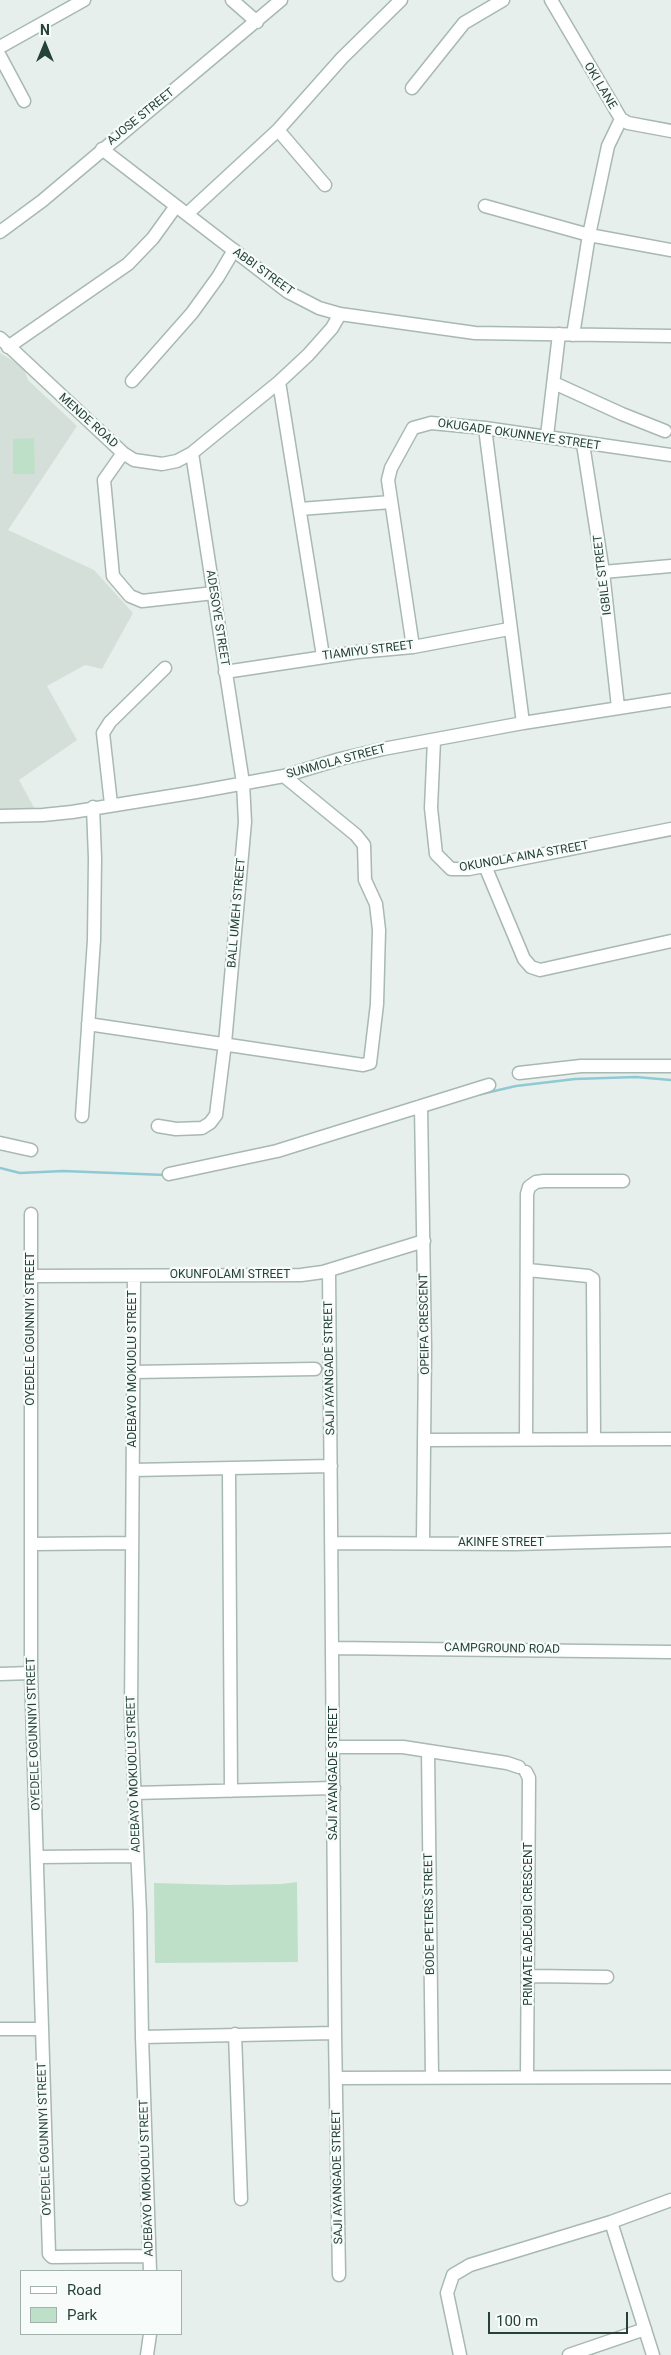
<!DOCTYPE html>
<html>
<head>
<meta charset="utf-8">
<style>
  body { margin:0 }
  #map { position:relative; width:671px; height:2355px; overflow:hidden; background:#e6efeb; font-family:Roboto,sans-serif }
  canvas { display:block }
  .legend { position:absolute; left:20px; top:2270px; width:162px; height:65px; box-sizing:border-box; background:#f7fbf9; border:1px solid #a3b1ad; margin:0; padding:6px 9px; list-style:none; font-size:15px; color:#24423a }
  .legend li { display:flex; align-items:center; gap:10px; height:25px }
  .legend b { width:25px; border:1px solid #a3b1ad }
  .north { position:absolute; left:20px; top:20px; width:50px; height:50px; -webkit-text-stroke:4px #f7fbf9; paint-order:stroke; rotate:0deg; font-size:14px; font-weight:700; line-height:20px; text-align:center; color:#24423a }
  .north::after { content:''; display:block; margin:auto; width:18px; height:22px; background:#24423a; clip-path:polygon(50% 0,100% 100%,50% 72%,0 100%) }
  .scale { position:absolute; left:488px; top:2312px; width:140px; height:22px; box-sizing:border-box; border:2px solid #24423a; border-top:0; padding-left:6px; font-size:15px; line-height:18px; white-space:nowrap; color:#24423a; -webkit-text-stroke:4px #f7fbf9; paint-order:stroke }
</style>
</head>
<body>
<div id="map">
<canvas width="671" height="2355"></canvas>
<ul class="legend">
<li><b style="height:6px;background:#fff"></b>Road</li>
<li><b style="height:14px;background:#bfe0c8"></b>Park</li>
</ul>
<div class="north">N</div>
<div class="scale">100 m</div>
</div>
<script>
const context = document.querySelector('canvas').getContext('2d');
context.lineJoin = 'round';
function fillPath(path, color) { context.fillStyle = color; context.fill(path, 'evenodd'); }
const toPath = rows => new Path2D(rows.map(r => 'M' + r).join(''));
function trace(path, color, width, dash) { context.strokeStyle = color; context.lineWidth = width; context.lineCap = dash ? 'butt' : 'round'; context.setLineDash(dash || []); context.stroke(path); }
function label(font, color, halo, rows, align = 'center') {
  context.font = font + ' Roboto,sans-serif'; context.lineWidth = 4.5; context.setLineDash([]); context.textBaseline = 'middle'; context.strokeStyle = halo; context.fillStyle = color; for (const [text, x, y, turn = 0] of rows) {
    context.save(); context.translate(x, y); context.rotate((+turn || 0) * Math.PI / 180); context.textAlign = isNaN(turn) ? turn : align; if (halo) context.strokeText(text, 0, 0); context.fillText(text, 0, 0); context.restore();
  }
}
fillPath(toPath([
  [0,353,23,367,28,380,77,426,8,530,94,570,133,613,102,669,85,665,47,686,77,740,19,780,36,811,0,811]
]), '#d4dfda');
fillPath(toPath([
  [34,438,35,474,13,474,13,439],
  [297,1882,298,1962,155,1963,154,1883,226,1885,281,1884]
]), '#bfe0c8');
trace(toPath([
  [477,1095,516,1086,575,1079,636,1077,671,1080],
  [0,1168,20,1173,63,1171,165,1175]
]), '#8ec9d4', 2.5);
const minor = toPath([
  [232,0,257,22],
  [551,0,621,119,628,123,671,131],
  [0,47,84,0],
  [0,56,24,101],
  [412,88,464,23,503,0],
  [278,130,325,185],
  [102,149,288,292,319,308,340,314,475,333,671,336],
  [485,206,589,235,671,250],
  [187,214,278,130,342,58,401,0],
  [0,232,42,201,281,0],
  [573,335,589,235,608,146,621,119],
  [0,338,123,453,134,460,162,464,177,461,192,453,279,382,308,355,332,328,340,314],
  [8,347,128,264,153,238,176,206],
  [132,381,192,313,218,277,234,250],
  [279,382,323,656],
  [554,383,622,414,665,431],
  [485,428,523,723],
  [547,436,559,334],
  [583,444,603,572,618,707],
  [123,453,104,480,113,576,130,596,142,601,214,593],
  [300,509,391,502],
  [603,572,671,566],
  [413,647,388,480,391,468,413,428,431,423,485,428,671,455],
  [225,672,358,652,413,647,509,629],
  [434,740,431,808,436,854,451,869,469,869,671,829],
  [111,804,103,733,110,722,165,668],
  [0,816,43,815,72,812,196,792,284,776,340,759,383,749,523,723,671,700],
  [485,866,524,959,531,967,540,970,671,941],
  [88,1024,363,1065,370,1063,377,1004,379,930,376,904,365,880,364,845,356,835,284,776],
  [519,1073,581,1066,671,1066],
  [421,1106,425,1349,423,1542],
  [82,1116,94,940,95,858,93,807],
  [158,1126,176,1129,202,1128,210,1123,216,1115,225,1043,245,822,243,783,192,453],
  [0,1143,31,1150],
  [169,1174,277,1151,489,1085],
  [31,1214,31,1673,49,2254,52,2257,149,2256],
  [329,1270,335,2033,339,2275],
  [528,1270,588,1276,593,1279,594,1439],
  [31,1276,301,1275,323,1272,424,1241],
  [134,1276,131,1714,140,1913,142,2037,150,2271],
  [133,1372,315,1369],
  [526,1439,527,1194,529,1187,536,1182,544,1181,623,1181],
  [425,1440,671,1439],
  [229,1469,231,1791],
  [133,1470,331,1466],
  [331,1543,515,1544,671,1540],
  [31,1544,132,1543],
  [333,1648,671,1652],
  [0,1674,31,1673],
  [334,1747,403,1747,507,1763,519,1767],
  [428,1751,432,2077],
  [526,1772,529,1778,527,2076],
  [134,1793,334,1788],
  [37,1857,137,1856],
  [529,1976,607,1977],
  [0,2029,42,2029],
  [235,2034,241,2199],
  [142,2037,335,2033],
  [337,2078,671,2077],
  [611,2222,653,2355],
  [147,2355,150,2334],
  [460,2355,447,2293,453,2275,470,2265,611,2222,671,2200],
  [569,2355,645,2329]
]);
trace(minor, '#a8b8b2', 15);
trace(minor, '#fff', 12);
label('12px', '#24423a', '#f7fbf9', [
  ["OKI LANE",600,86,59],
  ["AJOSE STREET",141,117,-39],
  ["ABBI STREET",263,272,36],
  ["MENDE ROAD",88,421,42],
  ["OKUGADE OKUNNEYE STREET",519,435,8],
  ["IGBILE STREET",603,575,-97],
  ["ADESOYE STREET",217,618,81],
  ["TIAMIYU STREET",368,651,-7],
  ["SUNMOLA STREET",336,762,-15],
  ["OKUNOLA AINA STREET",524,857,-10],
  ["BALL UMEH STREET",237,913,-85],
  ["OKUNFOLAMI STREET",230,1275],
  ["OPEIFA CRESCENT",425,1324,-91],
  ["OYEDELE OGUNNIYI STREET",31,1329,-90],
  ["SAJI AYANGADE STREET",330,1368,-91],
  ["ADEBAYO MOKUOLU STREET",133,1369,-90],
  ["AKINFE STREET",501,1543],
  ["CAMPGROUND ROAD",502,1649,1],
  ["OYEDELE OGUNNIYI STREET",34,1734,-92],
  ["SAJI AYANGADE STREET",334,1773,-90],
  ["ADEBAYO MOKUOLU STREET",134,1774,-92],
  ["BODE PETERS STREET",430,1914,-91],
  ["PRIMATE ADEJOBI CRESCENT",529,1924,-90],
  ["OYEDELE OGUNNIYI STREET",45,2139,-92],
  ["SAJI AYANGADE STREET",338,2177,-91],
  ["ADEBAYO MOKUOLU STREET",147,2178,-92]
]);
</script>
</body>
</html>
